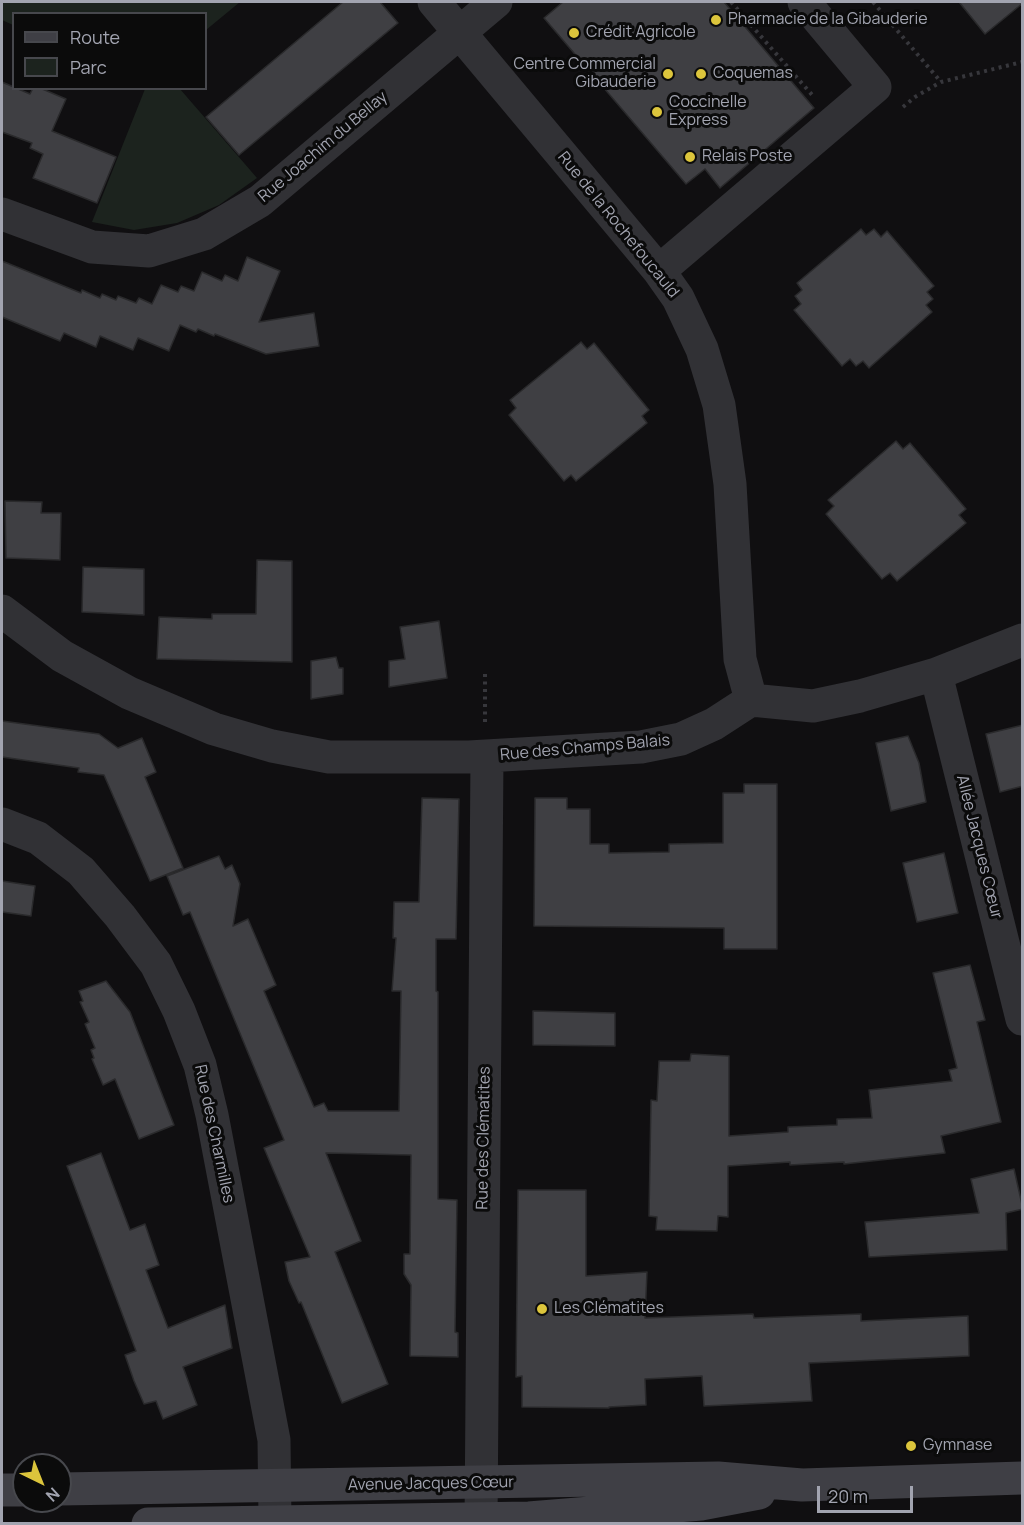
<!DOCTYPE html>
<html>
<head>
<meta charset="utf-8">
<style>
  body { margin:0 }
  #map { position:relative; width:1024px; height:1525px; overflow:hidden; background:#100f11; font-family:Manrope,sans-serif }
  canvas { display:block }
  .frame { position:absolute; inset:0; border:3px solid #a2a4b0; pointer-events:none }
  .legend { position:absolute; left:12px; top:12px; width:195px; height:78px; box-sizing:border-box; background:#0b0b0b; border:2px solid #47484d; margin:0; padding:8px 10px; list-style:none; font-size:18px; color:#a2a4b0 }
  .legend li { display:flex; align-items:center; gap:12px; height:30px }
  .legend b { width:30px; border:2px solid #47484d }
  .north { position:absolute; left:12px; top:1453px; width:60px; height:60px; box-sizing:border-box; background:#0b0b0b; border:2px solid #47484d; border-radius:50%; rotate:137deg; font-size:16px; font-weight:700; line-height:24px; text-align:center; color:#a2a4b0 }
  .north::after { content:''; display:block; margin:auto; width:21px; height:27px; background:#dcc53c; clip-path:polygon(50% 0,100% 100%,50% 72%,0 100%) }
  .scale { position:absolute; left:817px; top:1486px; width:96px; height:27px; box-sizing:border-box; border:3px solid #a2a4b0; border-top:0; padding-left:8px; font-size:18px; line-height:21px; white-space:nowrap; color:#a2a4b0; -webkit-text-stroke:4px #0b0b0b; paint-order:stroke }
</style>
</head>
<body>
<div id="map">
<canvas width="1024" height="1525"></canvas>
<div class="frame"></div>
<ul class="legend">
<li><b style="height:8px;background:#3f3f45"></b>Route</li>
<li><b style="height:16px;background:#1c231e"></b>Parc</li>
</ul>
<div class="north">N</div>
<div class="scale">20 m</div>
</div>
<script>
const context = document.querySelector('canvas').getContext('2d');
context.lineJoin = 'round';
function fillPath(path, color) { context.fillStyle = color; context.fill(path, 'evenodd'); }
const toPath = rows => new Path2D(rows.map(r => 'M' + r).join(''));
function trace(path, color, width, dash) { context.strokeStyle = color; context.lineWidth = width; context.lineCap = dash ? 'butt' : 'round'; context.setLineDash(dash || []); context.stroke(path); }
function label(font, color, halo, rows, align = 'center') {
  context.font = font + ' Manrope,sans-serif'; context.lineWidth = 6; context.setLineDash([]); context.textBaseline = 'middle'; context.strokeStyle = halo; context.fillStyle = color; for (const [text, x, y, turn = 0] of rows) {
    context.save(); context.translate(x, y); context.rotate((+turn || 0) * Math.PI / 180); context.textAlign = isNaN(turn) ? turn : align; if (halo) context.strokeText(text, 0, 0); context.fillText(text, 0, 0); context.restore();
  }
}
fillPath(toPath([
  [2,2,240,2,206,30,206,14,14,14,13,25,2,20],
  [145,89,180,89,257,178,219,205,177,223,134,230,92,222]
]), '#1c231e');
const building = toPath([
  [343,2,380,2,398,23,239,155,206,117,343,2],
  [563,2,724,2,814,108,720,188,705,169,686,184,544,18,563,2],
  [959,2,1023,2,1023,3,985,34,959,2],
  [2,82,30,94,33,88,40,88,66,99,52,131,116,157,97,203,33,178,43,154,30,148,32,143,2,132,2,82],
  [861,229,866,235,874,229,881,237,887,231,934,286,927,292,933,299,926,305,932,312,869,368,863,361,856,366,850,359,842,366,794,310,801,304,795,296,802,290,797,283,861,229],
  [247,257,280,271,259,322,314,313,319,346,266,354,215,334,214,336,198,329,196,332,180,325,169,351,138,338,133,350,100,336,96,347,64,333,60,341,2,317,2,261,81,293,82,290,100,298,102,294,116,300,118,296,136,303,139,298,152,304,161,285,178,292,181,286,194,291,202,272,222,281,225,275,238,281,247,257],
  [581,342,587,349,594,343,649,410,642,416,647,423,576,481,571,475,564,481,509,415,516,408,510,400,581,342],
  [896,441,903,449,910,443,966,509,959,515,966,523,897,581,890,573,882,579,826,514,834,506,828,500,896,441],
  [5,501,42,502,41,513,61,513,60,560,6,558,5,501],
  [257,560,292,561,292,662,157,659,159,617,212,619,212,614,256,614,257,560],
  [83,567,144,569,144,615,82,612,83,567],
  [439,621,447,678,389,687,389,661,405,659,400,627,439,621],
  [336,657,339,668,343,668,343,694,311,699,311,661,336,657],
  [2,721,99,734,118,748,142,738,156,772,145,777,183,868,150,881,104,775,78,772,79,768,2,757,2,721],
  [1023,725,1023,786,1000,792,986,734,1023,725],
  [908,736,919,763,926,802,891,811,876,743,908,736],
  [744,784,777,784,777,949,724,949,724,928,534,926,535,798,567,798,567,809,590,809,590,844,609,844,609,853,669,852,669,844,723,843,723,793,744,793,744,784],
  [422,798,459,799,456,939,436,939,436,991,438,992,438,1199,457,1200,455,1332,458,1333,458,1357,410,1356,411,1285,404,1274,404,1254,410,1254,411,1155,326,1153,361,1241,335,1252,388,1384,342,1403,301,1302,299,1303,289,1281,285,1262,310,1257,264,1148,284,1140,190,912,183,915,167,876,219,856,225,869,232,865,240,884,233,926,248,919,276,985,264,991,314,1107,324,1103,328,1111,399,1111,401,991,392,991,396,938,393,938,394,902,419,902,422,798],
  [944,853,958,913,917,922,903,863,944,853],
  [2,881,35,886,31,916,2,912,2,881],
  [970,965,985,1020,977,1022,1001,1122,941,1136,945,1153,844,1164,844,1162,790,1165,790,1162,728,1166,728,1217,718,1216,717,1231,656,1230,657,1217,649,1216,651,1100,657,1101,659,1061,690,1061,691,1054,729,1056,729,1136,788,1132,788,1127,837,1125,837,1119,872,1118,869,1090,952,1081,949,1070,957,1068,933,973,970,965],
  [106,981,130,1012,174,1125,139,1139,115,1079,103,1085,92,1059,94,1058,91,1050,95,1048,85,1024,89,1022,80,1002,83,1001,79,991,106,981],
  [533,1011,615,1013,615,1046,533,1045,533,1011],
  [101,1153,130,1230,145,1224,159,1265,146,1270,168,1328,225,1305,232,1348,183,1367,197,1405,163,1419,156,1401,144,1404,134,1381,125,1355,136,1351,67,1166,101,1153],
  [1014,1169,1023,1209,1006,1213,1007,1250,869,1257,865,1222,979,1213,971,1179,1014,1169],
  [518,1190,586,1190,586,1276,647,1272,645,1318,753,1314,754,1318,861,1314,861,1321,968,1316,969,1356,809,1363,812,1401,704,1406,702,1376,645,1379,646,1405,609,1407,609,1408,522,1407,522,1376,516,1377,518,1190]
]);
fillPath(building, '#3f3f43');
trace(building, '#2a2a2c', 1.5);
trace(toPath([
  [731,2,813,96],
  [873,2,941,82],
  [903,107,915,97,941,82,1022,62],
  [485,674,485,725]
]), '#37373c', 4, [3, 4.5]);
trace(toPath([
  [434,2,659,271,678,298,702,349,719,405,730,484,740,659,751,700],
  [2,214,92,247,149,251,204,234,260,201,496,2],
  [659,271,875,87,804,2],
  [2,611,62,656,129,693,214,729,272,746,329,757,469,757,641,747,681,739,714,724,751,700,813,706,860,696,936,674,1022,640],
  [936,674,1022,1019],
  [2,824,38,838,81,871,120,916,156,964,179,1011,200,1065,212,1115,274,1440,275,1521],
  [481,1524,487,756]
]), '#313135', 33);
trace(toPath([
  [60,1489,718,1478,802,1485,1022,1478],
  [2,1490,24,1490],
  [148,1524,529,1518,701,1504,759,1493]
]), '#3f3f45', 33);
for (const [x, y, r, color] of [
  [716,20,6,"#dcc53c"],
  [574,33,6,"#dcc53c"],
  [668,74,6,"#dcc53c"],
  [701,74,6,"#dcc53c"],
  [657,112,6,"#dcc53c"],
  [690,157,6,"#dcc53c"],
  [542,1309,6,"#dcc53c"],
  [911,1446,6,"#dcc53c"]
]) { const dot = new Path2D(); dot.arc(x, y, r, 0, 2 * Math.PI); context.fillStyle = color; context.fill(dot); trace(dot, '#0b0b0b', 2); }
label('16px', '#a2a4b0', '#0b0b0b', [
  ["Pharmacie de la Gibauderie",728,20],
  ["Crédit Agricole",586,33],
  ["Centre Commercial",656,65,"right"],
  ["Gibauderie",656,83,"right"],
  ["Coquemas",713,74],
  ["Coccinelle",669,103],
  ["Express",669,121],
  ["Relais Poste",702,157],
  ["Les Clématites",554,1309],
  ["Gymnase",923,1446]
], 'left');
label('16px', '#a2a4b0', '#0b0b0b', [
  ["Rue Joachim du Bellay",323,147,-40],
  ["Rue de la Rochefoucauld",618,225,51],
  ["Rue des Champs Balais",585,748,-5],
  ["Allée Jacques Cœur",979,847,76],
  ["Rue des Charmilles",214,1134,78],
  ["Rue des Clématites",484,1138,-89],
  ["Avenue Jacques Cœur",431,1484,-1]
]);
</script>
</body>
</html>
